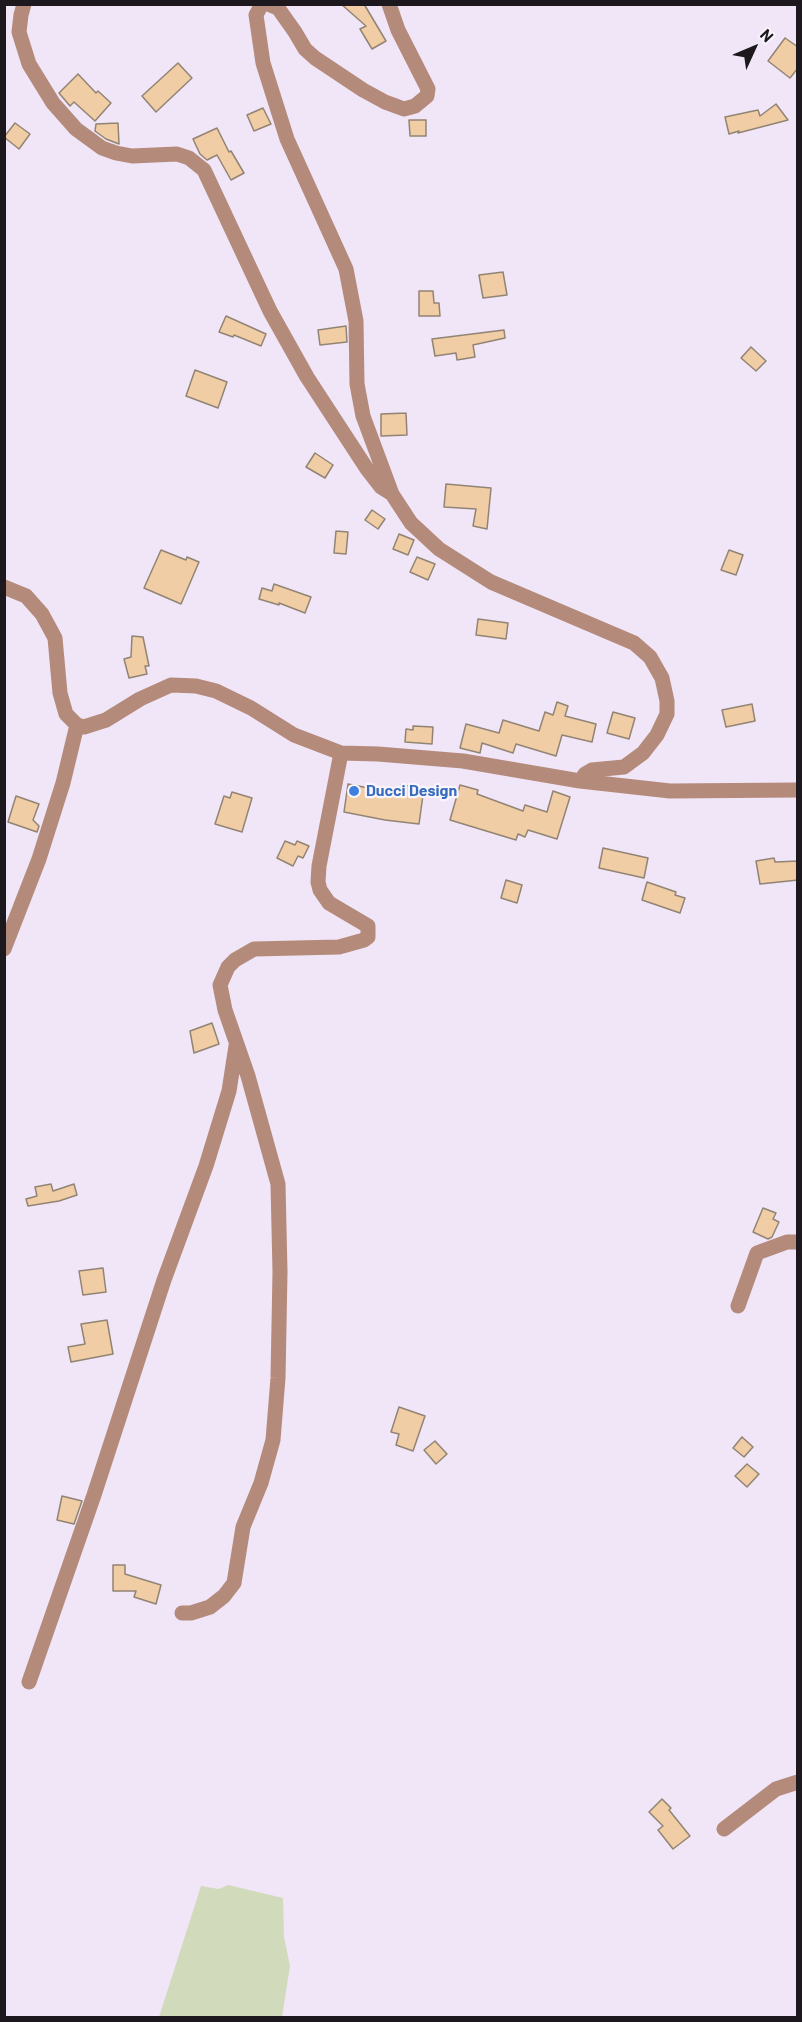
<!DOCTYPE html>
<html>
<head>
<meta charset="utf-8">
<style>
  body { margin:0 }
  #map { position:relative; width:802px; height:2022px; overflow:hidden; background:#f1e5f8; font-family:Barlow,sans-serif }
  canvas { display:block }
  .frame { position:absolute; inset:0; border:6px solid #1c181e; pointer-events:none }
  .north { position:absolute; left:724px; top:18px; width:60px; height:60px; -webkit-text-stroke:4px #faf5fd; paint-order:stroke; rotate:46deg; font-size:16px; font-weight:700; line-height:24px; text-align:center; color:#1c181e }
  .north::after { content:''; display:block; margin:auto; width:21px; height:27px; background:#1c181e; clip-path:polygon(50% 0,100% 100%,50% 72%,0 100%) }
</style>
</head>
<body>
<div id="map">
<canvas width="802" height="2022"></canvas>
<div class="frame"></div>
<div class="north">N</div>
</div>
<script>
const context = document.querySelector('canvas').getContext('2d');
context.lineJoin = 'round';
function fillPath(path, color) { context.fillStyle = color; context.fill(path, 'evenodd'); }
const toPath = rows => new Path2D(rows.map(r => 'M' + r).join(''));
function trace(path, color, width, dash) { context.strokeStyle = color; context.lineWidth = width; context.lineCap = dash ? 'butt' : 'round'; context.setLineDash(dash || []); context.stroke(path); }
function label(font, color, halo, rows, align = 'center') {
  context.font = font + ' Barlow,sans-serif'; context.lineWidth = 4.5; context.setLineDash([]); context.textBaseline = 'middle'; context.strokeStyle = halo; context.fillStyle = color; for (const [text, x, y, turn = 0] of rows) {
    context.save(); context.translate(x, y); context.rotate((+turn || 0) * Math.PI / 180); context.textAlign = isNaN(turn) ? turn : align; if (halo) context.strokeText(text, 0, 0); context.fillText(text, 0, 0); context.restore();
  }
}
fillPath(toPath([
  [228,1885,283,1898,284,1937,290,1966,282,2017,159,2017,201,1886,219,1889]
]), '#d1dbbb');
const building = toPath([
  [341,4,364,4,386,41,372,49,360,29,366,26,341,4],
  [785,38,798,47,798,68,790,78,768,61,785,38],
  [178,63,192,78,156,112,142,96,178,63],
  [78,74,96,93,98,91,111,103,95,121,74,102,70,106,59,93,78,74],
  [776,104,788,120,738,133,739,131,729,134,725,117,758,110,760,116,776,104],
  [263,108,271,124,254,131,247,115,263,108],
  [409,120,426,120,426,136,410,136,409,120],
  [15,123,30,134,19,149,4,137,15,123],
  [118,123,119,144,106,139,95,131,96,124,118,123],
  [217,128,229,152,231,151,244,173,231,180,217,155,207,160,200,154,193,139,217,128],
  [503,272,507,295,483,298,479,275,503,272],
  [419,291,433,291,434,303,439,303,440,316,419,316,419,291],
  [226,316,266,334,261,346,234,335,233,337,219,332,226,316],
  [346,326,347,342,320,345,318,330,346,326],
  [504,330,505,338,473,345,475,357,457,360,456,353,435,356,432,339,504,330],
  [751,347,766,361,756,371,741,358,751,347],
  [195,370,227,382,218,408,186,396,195,370],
  [406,413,407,435,381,436,381,414,406,413],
  [315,453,333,465,325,478,306,467,315,453],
  [446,484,491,488,487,529,473,526,476,509,444,507,446,484],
  [372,510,385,519,378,529,365,520,372,510],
  [336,531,348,532,346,554,334,553,336,531],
  [399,534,414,540,408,555,393,549,399,534],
  [161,550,186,560,187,557,199,562,181,604,144,588,161,550],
  [729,550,743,555,736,575,721,570,729,550],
  [417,557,435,564,428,580,410,572,417,557],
  [274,584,311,597,305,613,279,603,279,605,259,599,262,588,272,591,274,584],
  [478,619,508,623,506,639,476,635,478,619],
  [132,636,143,637,149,666,145,666,147,674,129,678,124,659,131,657,132,636],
  [557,702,568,706,565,716,596,724,592,742,562,735,556,756,516,744,513,753,482,743,480,753,460,748,466,724,499,733,503,720,539,731,545,712,553,715,557,702],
  [752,704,755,721,726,727,722,710,752,704],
  [613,712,635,718,629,739,607,733,613,712],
  [413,726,433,727,432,744,405,742,406,729,413,730,413,726],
  [348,784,400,794,401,785,417,787,416,794,423,795,419,824,385,820,344,812,348,784],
  [460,785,478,790,477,794,523,811,525,805,547,812,553,791,570,797,557,839,528,830,525,837,518,834,516,840,450,820,460,785],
  [232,792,252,798,242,832,215,824,224,796,230,798,232,792],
  [16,796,39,804,33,820,39,826,37,832,8,822,16,796],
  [285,841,295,845,297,841,309,846,303,858,298,856,293,866,277,858,285,841],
  [603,848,648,858,644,878,599,868,603,848],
  [774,858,775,862,798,861,798,880,760,884,756,861,774,858],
  [506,880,522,885,517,903,501,898,506,880],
  [647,882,676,892,675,895,685,898,680,913,642,900,647,882],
  [212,1023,219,1044,194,1053,190,1031,212,1023],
  [51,1184,53,1191,74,1184,77,1195,59,1201,28,1206,26,1199,37,1196,35,1187,51,1184],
  [763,1208,776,1213,773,1219,779,1222,772,1237,768,1239,753,1232,763,1208],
  [103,1268,106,1292,83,1295,79,1271,103,1268],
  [107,1320,113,1354,71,1362,68,1347,85,1344,81,1324,107,1320],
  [399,1407,425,1416,413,1451,396,1445,399,1434,391,1432,399,1407],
  [742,1437,753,1447,744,1457,733,1448,742,1437],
  [435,1441,447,1454,436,1464,424,1450,435,1441],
  [747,1464,759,1474,747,1487,735,1476,747,1464],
  [62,1496,82,1501,74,1524,57,1520,62,1496],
  [113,1565,125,1565,125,1574,161,1585,156,1604,134,1597,136,1591,113,1591,113,1565],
  [662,1799,671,1808,669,1810,690,1836,673,1849,658,1830,663,1826,649,1812,662,1799]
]);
fillPath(building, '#f0cda4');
trace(building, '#928474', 1.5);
trace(toPath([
  [24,4,21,15,19,32,29,64,53,103,76,129,102,148,116,153,132,156,177,154,189,158,204,170,270,311,307,377,367,469,381,487,392,494,411,523,439,549,491,582,634,643,650,657,662,678,667,701,667,714,657,735,643,753,624,767,592,770,585,774,580,781],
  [262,4,256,15,263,63,287,139,346,269,356,321,357,384,363,416,392,494],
  [268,4,278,8,295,32,305,49,315,58,363,90,385,102,404,109,415,106,427,96,428,89,398,30,389,4],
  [4,587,26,596,42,614,55,638,60,693,66,714,77,725,84,727,106,720,140,699,171,685,196,686,216,691,251,708,294,735,341,753,378,754,463,761,580,781,670,791,798,790],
  [4,949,39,859,63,783,77,725],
  [738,1306,757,1253,787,1242,798,1242],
  [182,1613,191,1613,210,1607,224,1596,234,1583,243,1527,261,1483,273,1440,278,1378,280,1272,278,1184,248,1076,225,1010,220,985,228,967,235,960,254,949,339,947,364,940,368,937,368,926,329,903,320,890,318,882,319,866,341,753],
  [29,1682,94,1495,164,1280,206,1166,229,1091,236,1046],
  [724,1829,776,1789,798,1782]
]), '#b48a7b', 15);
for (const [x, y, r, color] of [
  [354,791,6,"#3f7fe0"]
]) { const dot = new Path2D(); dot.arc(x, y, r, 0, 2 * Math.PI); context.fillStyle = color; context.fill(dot); trace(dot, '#faf5fd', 2); }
label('bold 16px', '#366cbe', '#faf5fd', [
  ["Ducci Design",366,791]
], 'left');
</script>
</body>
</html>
